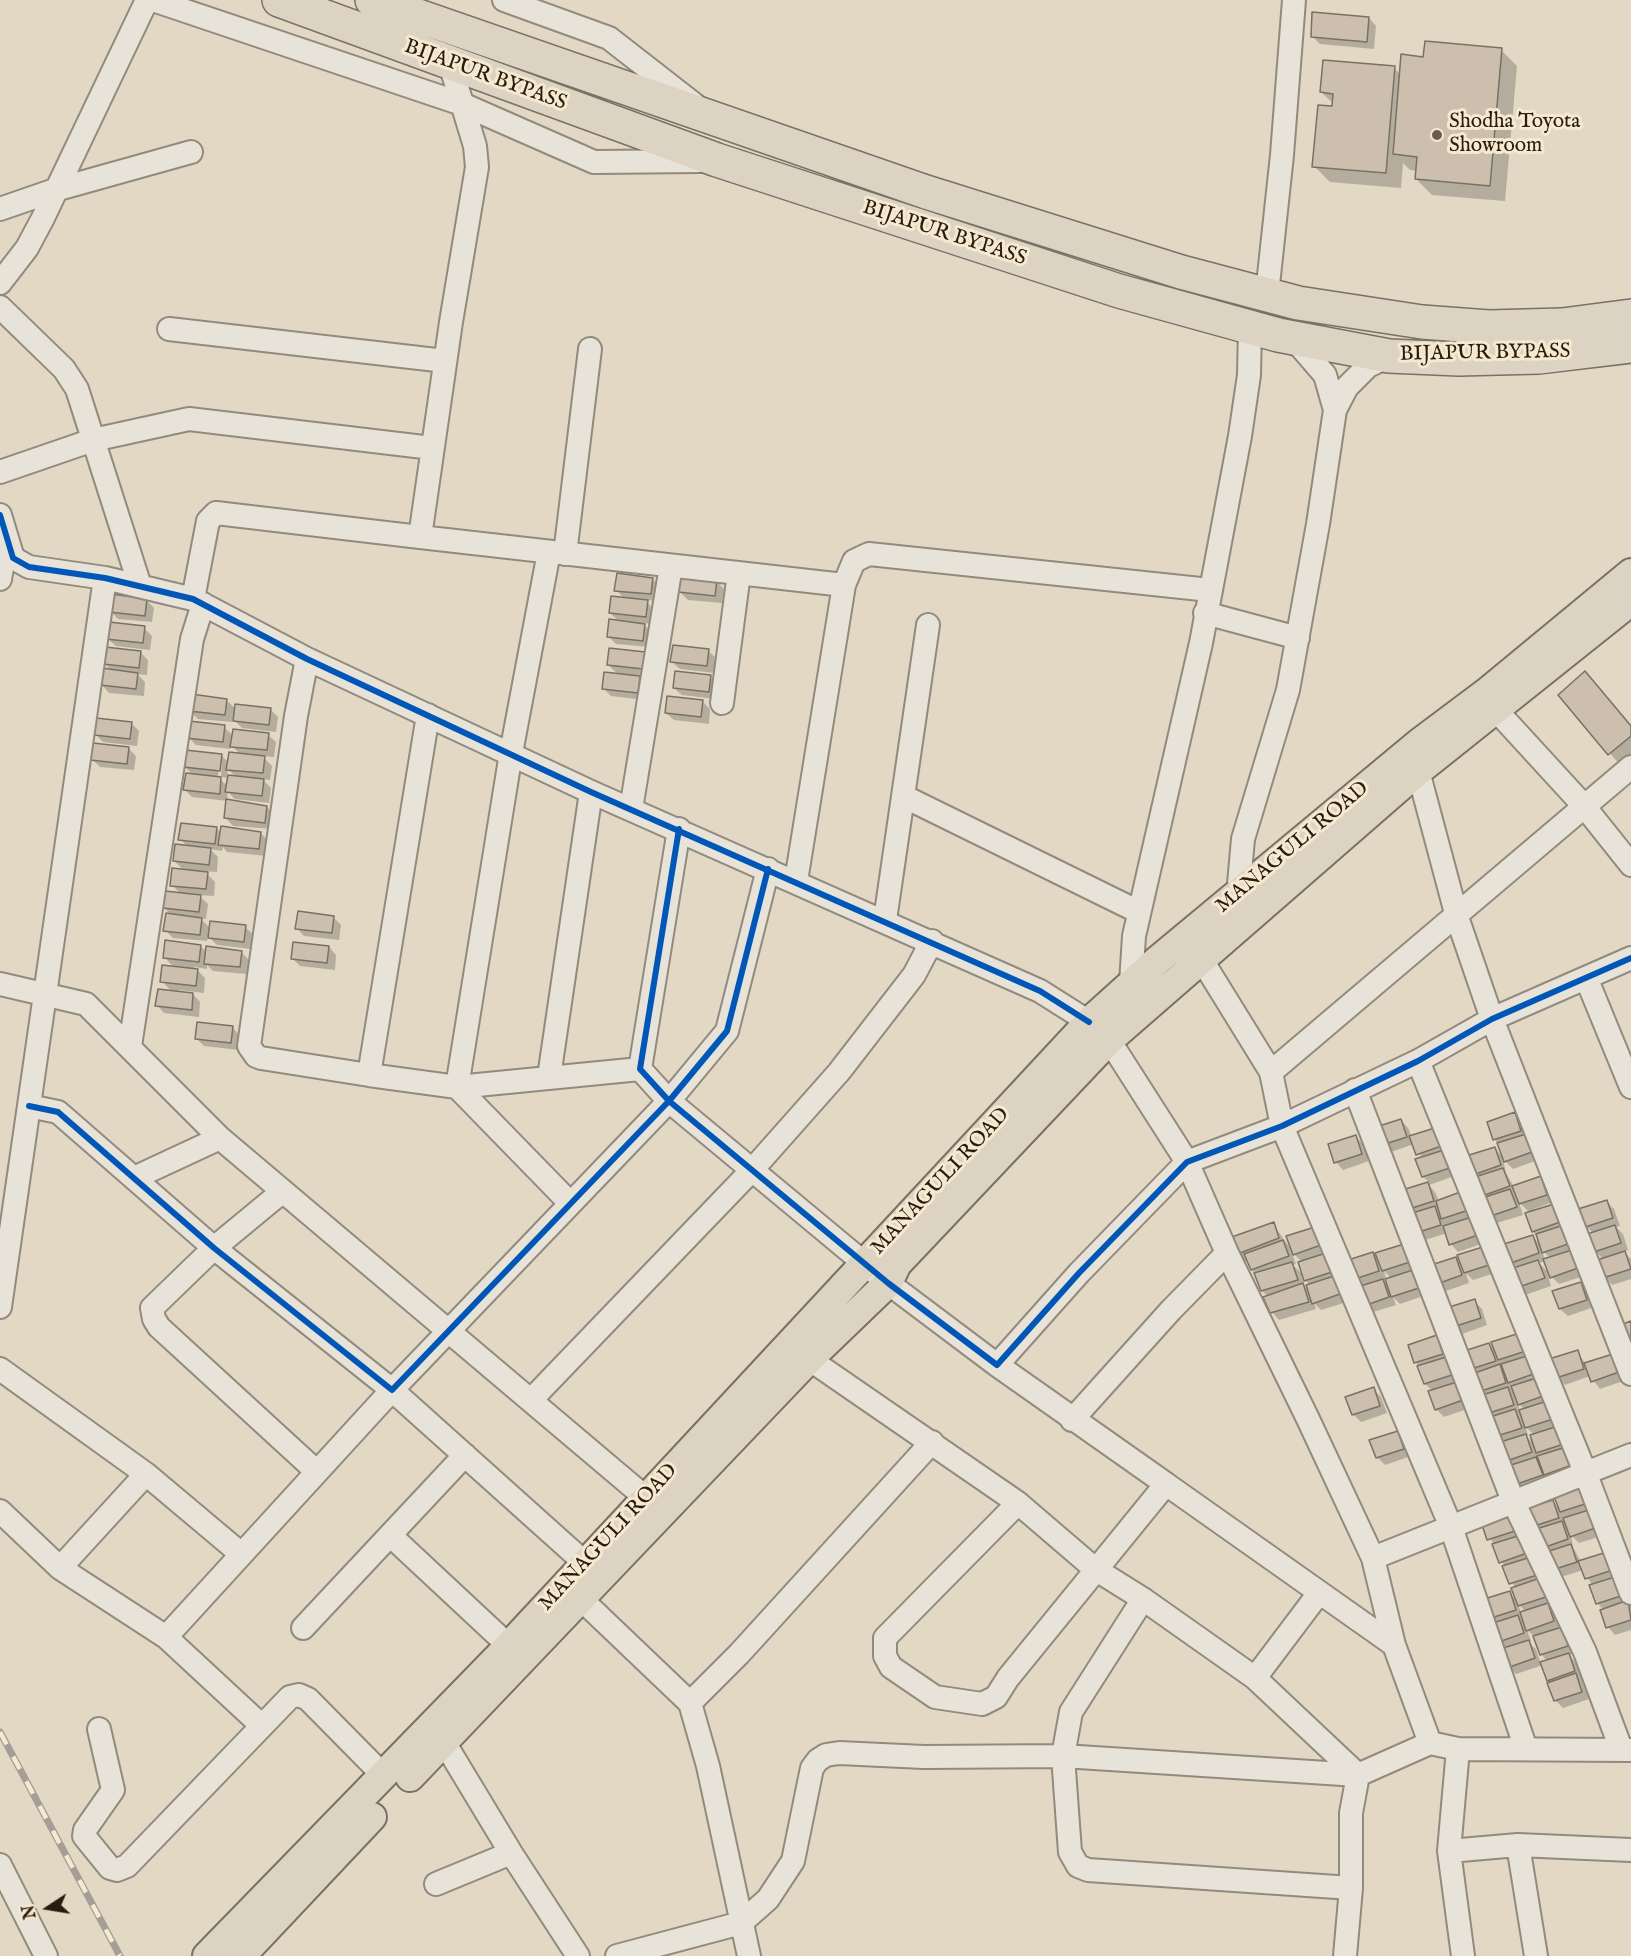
<!DOCTYPE html>
<html>
<head>
<meta charset="utf-8">
<style>
  body { margin:0 }
  #map { position:relative; width:1631px; height:1956px; overflow:hidden; background:#e2d8c3; font-family:"IM FELL English",serif }
  canvas { display:block }
  .north { position:absolute; left:18px; top:1878px; width:60px; height:60px; -webkit-text-stroke:4px #f5e9d0; paint-order:stroke; rotate:258deg; font-size:16px; font-weight:700; line-height:24px; text-align:center; color:#2a1a10 }
  .north::after { content:''; display:block; margin:auto; width:21px; height:27px; background:#2a1a10; clip-path:polygon(50% 0,100% 100%,50% 72%,0 100%) }
</style>
</head>
<body>
<div id="map">
<canvas width="1631" height="1956"></canvas>
<div class="north">N</div>
</div>
<script>
const context = document.querySelector('canvas').getContext('2d');
context.lineJoin = 'round';
function fillPath(path, color) { context.fillStyle = color; context.fill(path, 'evenodd'); }
const toPath = rows => new Path2D(rows.map(r => 'M' + r).join(''));
function trace(path, color, width, dash) { context.strokeStyle = color; context.lineWidth = width; context.lineCap = dash ? 'butt' : 'round'; context.setLineDash(dash || []); context.stroke(path); }
function label(font, color, halo, rows, align = 'center') {
  context.font = font + ' "IM FELL English",serif'; context.lineWidth = 6; context.setLineDash([]); context.textBaseline = 'middle'; context.strokeStyle = halo; context.fillStyle = color; for (const [text, x, y, turn = 0] of rows) {
    context.save(); context.translate(x, y); context.rotate((+turn || 0) * Math.PI / 180); context.textAlign = isNaN(turn) ? turn : align; if (halo) context.strokeText(text, 0, 0); context.fillText(text, 0, 0); context.restore();
  }
}
fillPath(toPath([
  [1369,18,1376,26,1374,49,1320,44,1312,36],
  [1501,50,1517,66,1505,201,1432,195,1416,179,1417,171,1410,170,1403,163,1401,188,1330,182,1314,166,1333,108,1334,104,1321,92,1394,68,1401,75],
  [652,579,660,587,658,601,645,600,654,610,653,624,642,623,652,633,651,647,616,644,608,636,620,622,610,613,625,599,616,590],
  [716,581,724,589,722,603,688,600,680,592],
  [146,600,154,608,152,622,118,619,110,611],
  [144,628,152,636,150,650,116,646,108,639],
  [708,651,716,658,714,673,680,669,672,662],
  [140,652,148,660,147,675,137,674,145,682,144,696,109,693,102,685,112,671,104,663],
  [645,654,652,662,651,676,636,675,647,685,645,700,611,696,603,688,619,675,608,665],
  [710,677,718,685,716,699,682,695,674,688],
  [1597,685,1631,726,1631,758,1621,766,1560,695],
  [226,700,236,709,270,709,278,717,276,732,242,728,233,719,232,722,198,719,190,711],
  [703,702,710,709,709,724,674,720,666,713],
  [131,723,139,731,137,746,103,742,95,734],
  [224,727,233,736,268,735,276,742,274,757,262,756,272,766,270,780,262,779,271,788,269,803,235,799,228,792,227,801,267,807,274,815,273,829,233,826,226,818,228,801,192,797,185,790,194,776,185,767,221,755,229,763,241,755,230,744,230,749,196,745,188,737],
  [219,760,222,760,221,777,229,778,228,786,218,778],
  [228,769,236,777,227,776],
  [128,748,136,756,134,770,100,767,92,759],
  [216,828,221,833,261,833,268,841,267,856,227,852,223,847,222,851,210,849,218,857,217,872,204,871,215,882,214,896,198,895,208,904,206,919,200,918,210,928,245,927,253,934,251,949,217,945,208,936,207,941,173,938,165,930,172,916,164,908,181,894,172,885,185,871,174,861,188,847,180,839],
  [333,917,341,925,339,940,304,936,297,928],
  [200,946,207,952,241,952,249,960,247,974,213,971,207,965,207,969,194,967,205,978,204,993,179,990,178,993,193,994,200,1002,199,1017,164,1013,157,1005,172,992,162,981,175,968,164,957],
  [329,947,336,955,335,970,300,966,292,958],
  [233,1028,240,1036,239,1050,204,1046,197,1039],
  [1515,1114,1523,1122,1538,1160,1513,1169,1503,1159,1506,1173,1514,1187,1540,1178,1548,1186,1553,1202,1534,1209,1535,1212,1553,1206,1584,1276,1559,1284,1547,1272,1551,1286,1525,1295,1518,1287,1518,1268,1512,1262,1532,1236,1541,1245,1533,1231,1530,1213,1519,1202,1523,1215,1497,1223,1490,1216,1474,1174,1494,1148,1504,1158,1495,1139],
  [1542,1250,1550,1258,1545,1260],
  [1545,1261,1550,1274,1539,1263],
  [1401,1120,1408,1128,1412,1137,1438,1129,1457,1175,1429,1185,1435,1192,1439,1201,1462,1193,1484,1243,1458,1252,1451,1244,1447,1233,1422,1241,1401,1192,1430,1183,1423,1177,1417,1160,1422,1158,1414,1144,1388,1153,1381,1146],
  [1356,1137,1364,1145,1369,1161,1343,1170,1336,1162],
  [1607,1202,1614,1209,1620,1226,1616,1227,1623,1234,1628,1250,1624,1252,1631,1259,1631,1279,1612,1285,1604,1277,1603,1259,1595,1251,1593,1233,1587,1227,1580,1210],
  [1273,1224,1293,1252,1314,1229,1347,1302,1321,1310,1314,1303,1316,1309,1279,1320,1272,1312,1269,1297,1262,1291,1248,1260,1244,1262,1236,1254],
  [1291,1251,1302,1262,1304,1276,1293,1265,1296,1264],
  [1301,1276,1310,1285,1310,1292,1305,1287],
  [1403,1245,1426,1295,1400,1304,1393,1297,1396,1305,1370,1313,1353,1279,1373,1254,1380,1261],
  [1384,1271,1391,1278,1389,1287,1382,1280,1386,1278],
  [1485,1247,1498,1272,1473,1280,1466,1273,1469,1283,1443,1292,1436,1284,1456,1259,1463,1266],
  [1581,1283,1588,1291,1594,1307,1568,1316,1560,1309],
  [1474,1301,1482,1309,1487,1325,1462,1334,1454,1326],
  [1520,1335,1578,1473,1553,1481,1547,1475,1549,1483,1523,1491,1516,1484,1469,1370,1489,1344,1497,1352],
  [1517,1402,1524,1409,1520,1411],
  [1525,1426,1534,1435,1535,1445,1526,1436,1528,1435],
  [1436,1337,1444,1345,1470,1408,1444,1417,1436,1409,1433,1391,1425,1384,1416,1362],
  [1577,1352,1586,1364,1612,1356,1626,1380,1600,1389,1590,1376,1565,1385,1557,1377],
  [1373,1389,1381,1397,1387,1413,1361,1422,1353,1414],
  [1398,1432,1405,1440,1411,1456,1385,1465,1377,1457],
  [1581,1486,1605,1535,1579,1543,1571,1535,1573,1547,1581,1562,1606,1554,1631,1605,1631,1630,1615,1635,1608,1627,1604,1610,1597,1603,1593,1586,1583,1570,1558,1578,1532,1527,1552,1501,1560,1509],
  [1509,1515,1552,1604,1548,1605,1555,1612,1561,1629,1569,1637,1574,1653,1569,1655,1576,1663,1589,1699,1563,1708,1555,1700,1543,1665,1516,1674,1508,1667,1489,1618,1509,1593,1518,1601,1515,1588,1483,1523],
  [1518,1604,1526,1612,1521,1613],
  [1527,1630,1535,1637,1541,1654,1548,1662,1541,1664,1536,1649,1528,1642,1531,1641]
]), '#0003');
const building = toPath([
  [1312,12,1369,17,1367,42,1311,37,1312,12],
  [1425,41,1502,48,1490,186,1415,179,1417,157,1393,154,1401,54,1423,57,1425,41],
  [1323,60,1395,66,1386,173,1312,167,1318,105,1332,106,1333,94,1320,92,1323,60],
  [617,573,653,578,651,594,614,591,617,573],
  [681,575,717,580,715,596,678,592,681,575],
  [111,594,147,599,145,616,109,612,111,594],
  [611,596,648,600,646,617,609,613,611,596],
  [609,619,645,624,643,641,607,637,609,619],
  [109,622,145,626,143,643,106,639,109,622],
  [673,645,709,649,707,666,670,662,673,645],
  [105,647,141,651,139,668,103,664,105,647],
  [609,648,645,652,643,669,607,665,609,648],
  [102,668,138,673,136,689,100,685,102,668],
  [675,671,711,675,709,692,673,688,675,671],
  [1585,671,1631,726,1631,736,1608,755,1558,695,1585,671],
  [604,672,640,676,638,693,602,689,604,672],
  [191,694,227,699,225,715,189,711,191,694],
  [667,696,703,700,701,717,665,713,667,696],
  [235,704,271,708,269,725,233,721,235,704],
  [96,718,132,722,130,739,94,735,96,718],
  [189,721,225,725,223,742,186,738,189,721],
  [233,729,269,733,267,750,230,747,233,729],
  [93,743,129,747,127,764,90,760,93,743],
  [185,750,222,754,220,771,183,767,185,750],
  [229,752,265,756,263,773,226,770,229,752],
  [186,773,221,777,220,794,183,790,186,773],
  [228,775,264,779,262,796,225,792,228,775],
  [226,799,267,806,265,823,224,818,226,799],
  [181,823,217,827,215,844,178,840,181,823],
  [221,826,261,832,259,849,218,845,221,826],
  [175,844,211,848,209,865,173,861,175,844],
  [172,868,208,872,206,889,170,886,172,868],
  [165,891,201,895,199,912,163,908,165,891],
  [298,911,334,916,332,933,295,929,298,911],
  [166,913,202,918,200,935,163,931,166,913],
  [210,921,246,925,244,942,208,938,210,921],
  [165,940,201,945,199,962,163,958,165,940],
  [293,942,329,946,327,963,291,959,293,942],
  [206,946,242,951,240,967,204,964,206,946],
  [162,965,198,969,196,986,160,982,162,965],
  [158,989,193,993,192,1010,155,1006,158,989],
  [197,1022,233,1026,231,1043,195,1039,197,1022],
  [1515,1112,1521,1131,1493,1140,1487,1122,1515,1112],
  [1401,1119,1407,1137,1379,1146,1373,1128,1401,1119],
  [1438,1127,1444,1145,1416,1155,1409,1136,1438,1127],
  [1526,1134,1532,1152,1504,1162,1497,1143,1526,1134],
  [1356,1135,1362,1154,1334,1163,1328,1144,1356,1135],
  [1495,1147,1501,1165,1473,1175,1466,1156,1495,1147],
  [1444,1150,1450,1168,1422,1177,1415,1159,1444,1150],
  [1503,1168,1510,1186,1482,1196,1475,1177,1503,1168],
  [1541,1176,1547,1195,1519,1204,1512,1186,1541,1176],
  [1428,1182,1434,1201,1406,1210,1399,1191,1428,1182],
  [1510,1189,1517,1207,1488,1217,1482,1198,1510,1189],
  [1463,1191,1469,1210,1441,1219,1436,1201,1463,1191],
  [1607,1200,1613,1218,1585,1227,1578,1209,1607,1200],
  [1554,1204,1560,1222,1532,1232,1525,1213,1554,1204],
  [1435,1206,1441,1225,1413,1234,1406,1215,1435,1206],
  [1472,1217,1478,1235,1449,1245,1443,1226,1472,1217],
  [1274,1222,1279,1238,1235,1255,1229,1238,1274,1222],
  [1564,1225,1571,1243,1542,1253,1536,1234,1564,1225],
  [1615,1225,1621,1243,1594,1252,1587,1234,1615,1225],
  [1315,1227,1321,1245,1293,1255,1286,1236,1315,1227],
  [1533,1235,1539,1253,1511,1263,1504,1244,1533,1235],
  [1283,1240,1289,1256,1251,1270,1244,1254,1283,1240],
  [1404,1244,1410,1262,1382,1271,1375,1253,1404,1244],
  [1486,1246,1492,1264,1464,1273,1457,1255,1486,1246],
  [1572,1250,1578,1268,1550,1278,1543,1259,1572,1250],
  [1625,1251,1631,1269,1603,1278,1597,1260,1625,1251],
  [1373,1252,1379,1271,1352,1280,1345,1261,1373,1252],
  [1326,1253,1332,1272,1304,1281,1298,1262,1326,1253],
  [1456,1257,1462,1275,1434,1285,1428,1266,1456,1257],
  [1538,1260,1545,1278,1516,1288,1510,1269,1538,1260],
  [1292,1262,1298,1280,1261,1291,1254,1273,1292,1262],
  [1413,1270,1419,1288,1391,1297,1385,1279,1413,1270],
  [1334,1276,1340,1294,1312,1304,1306,1285,1334,1276],
  [1383,1279,1389,1297,1361,1307,1354,1288,1383,1279],
  [1581,1282,1587,1300,1559,1309,1552,1291,1581,1282],
  [1303,1283,1309,1302,1270,1313,1263,1297,1303,1283],
  [1475,1299,1481,1318,1453,1327,1446,1308,1475,1299],
  [1631,1321,1631,1339,1624,1341,1618,1326,1631,1321],
  [1520,1333,1526,1351,1498,1360,1491,1342,1520,1333],
  [1437,1335,1443,1354,1414,1363,1408,1345,1437,1335],
  [1489,1343,1496,1361,1468,1370,1461,1352,1489,1343],
  [1578,1350,1584,1369,1556,1378,1549,1359,1578,1350],
  [1613,1354,1619,1372,1591,1382,1584,1363,1613,1354],
  [1530,1355,1536,1373,1508,1383,1501,1364,1530,1355],
  [1446,1357,1452,1375,1424,1384,1417,1366,1446,1357],
  [1500,1364,1506,1383,1478,1392,1472,1374,1500,1364],
  [1540,1377,1546,1395,1518,1405,1511,1386,1540,1377],
  [1457,1382,1463,1400,1435,1410,1428,1391,1457,1382],
  [1374,1387,1380,1406,1352,1415,1345,1397,1374,1387],
  [1508,1387,1514,1405,1486,1414,1479,1396,1508,1387],
  [1547,1401,1553,1419,1525,1428,1519,1410,1547,1401],
  [1515,1409,1522,1428,1494,1437,1487,1418,1515,1409],
  [1558,1426,1564,1444,1536,1453,1530,1435,1558,1426],
  [1398,1431,1404,1449,1376,1458,1369,1440,1398,1431],
  [1526,1434,1532,1452,1504,1462,1497,1443,1526,1434],
  [1566,1447,1572,1465,1544,1475,1537,1456,1566,1447],
  [1536,1457,1543,1475,1514,1485,1508,1466,1536,1457],
  [1582,1485,1588,1503,1560,1512,1553,1494,1582,1485],
  [1553,1500,1559,1518,1531,1527,1524,1509,1553,1500],
  [1592,1509,1598,1527,1570,1537,1563,1518,1592,1509],
  [1510,1513,1515,1531,1487,1540,1481,1522,1510,1513],
  [1562,1521,1568,1539,1540,1549,1533,1530,1562,1521],
  [1521,1535,1527,1553,1499,1563,1492,1544,1521,1535],
  [1571,1544,1577,1562,1549,1571,1543,1553,1571,1544],
  [1607,1552,1613,1570,1585,1579,1578,1561,1607,1552],
  [1531,1557,1537,1575,1509,1584,1502,1566,1531,1557],
  [1618,1576,1624,1595,1596,1604,1589,1585,1618,1576],
  [1540,1578,1546,1597,1518,1606,1511,1588,1540,1578],
  [1510,1591,1516,1610,1488,1619,1481,1600,1510,1591],
  [1628,1600,1631,1620,1606,1628,1600,1610,1628,1600],
  [1548,1603,1554,1621,1526,1631,1520,1612,1548,1603],
  [1518,1615,1524,1633,1496,1643,1490,1624,1518,1615],
  [1562,1627,1568,1646,1540,1655,1533,1636,1562,1627],
  [1529,1640,1535,1658,1507,1668,1500,1649,1529,1640],
  [1569,1653,1575,1671,1547,1681,1540,1662,1569,1653],
  [1576,1673,1582,1692,1554,1701,1547,1683,1576,1673]
]);
fillPath(building, '#cdbfad');
trace(building, '#787165', 1.5);
const minor = toPath([
  [153,0,462,104,594,162,701,161],
  [504,0,609,38,695,105],
  [0,209,55,190,191,152],
  [0,283,27,248,43,218,147,0],
  [1267,294,1282,155,1294,0],
  [0,307,64,369,77,389,140,586],
  [169,329,445,361],
  [1287,340,1300,346,1325,375,1335,410],
  [0,472,93,440,189,419,432,448],
  [0,515,13,558,29,567,105,578,193,599,307,659,591,792,1040,991,1089,1022],
  [420,537,844,585,796,881],
  [549,552,511,753,457,1087,570,1203],
  [565,554,590,349],
  [0,579,7,540],
  [844,585,854,561,869,554,1210,590],
  [193,599,208,521,216,513,420,537,451,322,477,167,475,146,450,64],
  [1205,613,1298,638],
  [307,659,296,716,249,1046,256,1056,261,1058,369,1075],
  [1484,697,1584,806,1631,865],
  [722,703,739,573],
  [428,715,369,1075,457,1087,640,1069],
  [1418,771,1457,917,1492,1019,1631,1374],
  [903,796,1139,912],
  [631,809,671,566],
  [679,829,640,1069,669,1101,888,1283,997,1365,1079,1273,1187,1162,1282,1126,1418,1061,1492,1019,1631,958],
  [1238,895,1243,839,1288,690,1318,524,1335,410,1347,387,1368,366,1389,356],
  [885,920,928,625],
  [1200,957,1271,1072,1282,1126,1451,1527,1526,1749],
  [1587,980,1631,1087],
  [1131,983,1134,936,1201,643,1240,436,1249,375,1250,327],
  [0,984,86,1004,220,1138,134,1178],
  [1109,1040,1187,1162,1227,1253,1308,1419,1373,1558],
  [130,1046,192,639,203,604],
  [1418,1061,1585,1472,1631,1593],
  [1271,1072,1631,767],
  [549,1077,591,792],
  [1355,1090,1513,1501,1585,1652,1621,1749],
  [29,1106,58,1112,214,1248,392,1390,669,1101,727,1031,768,869],
  [220,1138,646,1498],
  [283,1191,214,1248,152,1308,154,1319,159,1327,316,1471],
  [0,1307,105,578],
  [809,1359,1018,1503,1095,1569,1143,1599,1255,1678,1358,1775,1430,1743,1458,1749,1631,1750],
  [997,1365,1166,1484,1008,1678,996,1697,982,1704,935,1697,891,1667,885,1656,885,1638,1018,1503],
  [0,1369,146,1474,60,1568,0,1511],
  [531,1400,753,1169,839,1072,914,975,932,941],
  [1072,1420,1171,1310,1227,1253],
  [146,1474,240,1553],
  [1166,1484,1394,1645,1430,1743],
  [390,1535,509,1646],
  [60,1568,166,1637],
  [581,1599,690,1703,708,1766,749,1956],
  [1143,1599,1071,1712,1063,1756,1070,1852,1078,1866,1088,1870,1351,1888],
  [303,1628,465,1455],
  [1394,1645,1373,1558,1631,1455],
  [1255,1678,1319,1593],
  [690,1703,739,1654,932,1442],
  [262,1726,166,1637,392,1390,586,1564],
  [99,1729,113,1790,85,1830,84,1836,110,1868,117,1870,127,1866,290,1697,299,1695,308,1699,385,1777],
  [444,1742,511,1853,578,1956],
  [1458,1749,1449,1851,1463,1956],
  [1518,1845,1536,1956],
  [1449,1851,1518,1845,1631,1850],
  [0,1865,46,1956],
  [436,1884,511,1853],
  [617,1956,741,1923,768,1899,793,1861,812,1768,818,1760,826,1755,839,1753,924,1757,1063,1756,1358,1775,1351,1813,1351,1888,1345,1956]
]);
const major = toPath([
  [410,1777,809,1359,888,1283,897,1264,1109,1040,1418,771,1631,601],
  [207,1956,509,1646,1089,1022,1159,959,1419,743,1487,692,1631,573],
  [241,1956,372,1817]
]);
const highway = toPath([
  [279,0,717,160,1119,291,1278,335,1389,356,1459,359,1539,357,1631,346],
  [372,0,926,192,1181,272,1298,303,1422,322,1489,327,1562,325,1631,316]
]);
trace(minor, '#928a7e', 26);
trace(major, '#787165', 32);
trace(highway, '#787165', 36);
trace(minor, '#e8e3d8', 22);
trace(major, '#dcd3c3', 28);
trace(highway, '#dcd3c3', 33);
const rail = toPath([
  [0,1732,120,1956]
]);
trace(rail, '#a49e96', 7);
trace(rail, '#f5e9d0', 4.5, [14]);
trace(toPath([
  [0,515,13,558,29,567,105,578,193,599,307,659,591,792,1040,991,1089,1022],
  [679,829,640,1069,669,1101,888,1283,997,1365,1079,1273,1187,1162,1282,1126,1418,1061,1492,1019,1631,958],
  [29,1106,58,1112,214,1248,392,1390,669,1101,727,1031,768,869]
]), '#0057b8', 6);
for (const [x, y, r, color] of [
  [1437,135,6,"#6a5c4f"]
]) { const dot = new Path2D(); dot.arc(x, y, r, 0, 2 * Math.PI); context.fillStyle = color; context.fill(dot); trace(dot, '#f5e9d0', 2); }
label('21px', '#2a1a10', '#f5e9d0', [
  ["BIJAPUR BYPASS",485,76,20],
  ["BIJAPUR BYPASS",944,234,18],
  ["BIJAPUR BYPASS",1485,354,-1],
  ["MANAGULI ROAD",1293,848,-40],
  ["MANAGULI ROAD",941,1182,-47],
  ["MANAGULI ROAD",609,1538,-47]
]);
label('21px', '#2a1a10', '#f5e9d0', [
  ["Shodha Toyota",1449,123],
  ["Showroom",1449,147]
], 'left');
</script>
</body>
</html>
